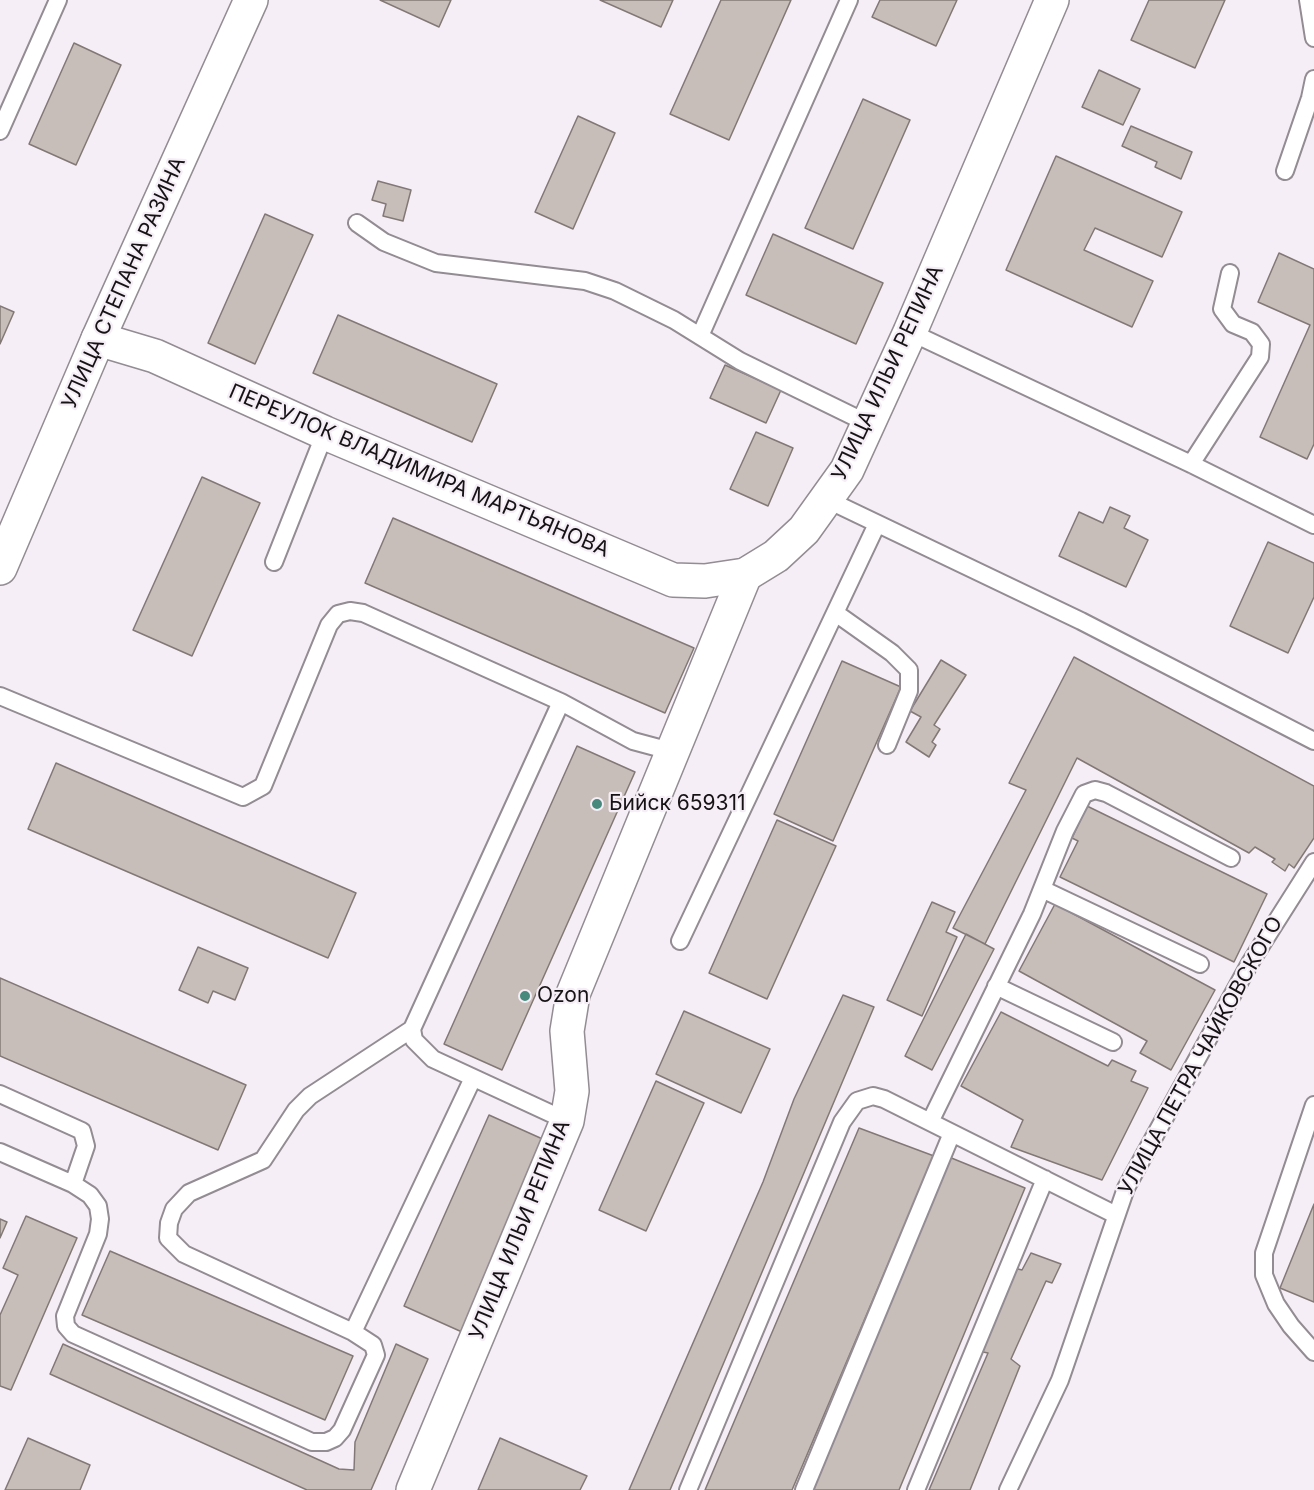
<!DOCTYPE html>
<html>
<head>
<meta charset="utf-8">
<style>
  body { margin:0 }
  canvas { display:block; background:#f6eef6 }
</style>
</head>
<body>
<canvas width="1314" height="1490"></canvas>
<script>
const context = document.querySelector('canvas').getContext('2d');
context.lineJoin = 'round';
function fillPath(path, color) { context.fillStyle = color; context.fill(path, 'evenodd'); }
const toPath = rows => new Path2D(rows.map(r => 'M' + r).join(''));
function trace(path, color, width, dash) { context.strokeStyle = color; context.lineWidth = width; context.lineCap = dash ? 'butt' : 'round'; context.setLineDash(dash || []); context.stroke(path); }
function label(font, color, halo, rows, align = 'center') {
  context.font = font + ' Inter,sans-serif'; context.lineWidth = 4.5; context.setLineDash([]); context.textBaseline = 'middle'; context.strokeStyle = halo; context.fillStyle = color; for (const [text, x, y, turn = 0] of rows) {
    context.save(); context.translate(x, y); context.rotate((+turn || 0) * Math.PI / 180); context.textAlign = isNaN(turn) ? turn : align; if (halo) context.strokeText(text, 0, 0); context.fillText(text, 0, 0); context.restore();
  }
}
const building = toPath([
  [380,0,451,0,439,27,380,0],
  [600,0,673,0,661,27,600,0],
  [721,0,791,0,729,140,670,114,721,0],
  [880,0,957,0,936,46,872,17,880,0],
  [1149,0,1225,0,1195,68,1131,40,1149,0],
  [74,43,121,65,76,165,29,144,74,43],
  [1099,70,1140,89,1123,125,1082,107,1099,70],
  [863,99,910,120,853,249,805,228,863,99],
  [578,116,615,133,573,229,535,212,578,116],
  [1131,126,1192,152,1181,179,1155,167,1157,162,1122,146,1131,126],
  [1056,156,1182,212,1162,257,1095,228,1084,250,1153,281,1132,327,1006,270,1056,156],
  [378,181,411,190,403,221,383,216,386,204,372,200,378,181],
  [265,214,313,235,255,364,208,343,265,214],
  [773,234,883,283,856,344,746,295,773,234],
  [1279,253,1314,269,1314,444,1307,459,1260,437,1310,325,1258,302,1279,253],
  [0,306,14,312,0,344,0,306],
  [338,315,497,384,472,442,313,373,338,315],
  [725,365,781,390,766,423,710,398,725,365],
  [756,432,793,448,768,506,730,489,756,432],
  [202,477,260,503,192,656,133,630,202,477],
  [1110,507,1130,516,1124,528,1148,540,1126,587,1059,556,1079,512,1103,523,1110,507],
  [393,518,694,648,665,713,365,583,393,518],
  [1268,542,1314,563,1314,597,1288,653,1230,626,1268,542],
  [1074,657,1314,786,1314,838,1294,868,1289,864,1285,871,1272,862,1275,859,1255,847,1249,853,1077,758,985,944,953,928,1026,790,1009,783,1074,657],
  [941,660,966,675,934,725,940,729,932,742,936,745,929,757,906,742,921,717,910,711,941,660],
  [842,661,901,687,833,841,774,814,842,661],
  [577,746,635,772,502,1070,444,1044,577,746],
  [56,763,356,893,328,958,28,829,56,763],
  [1087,806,1267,894,1234,962,1060,877,1078,841,1072,838,1087,806],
  [777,820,836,846,767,999,709,973,777,820],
  [932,902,955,912,946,932,957,937,922,1016,887,1000,932,902],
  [1055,904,1215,990,1171,1070,1140,1053,1147,1041,1019,971,1055,904],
  [966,934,994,949,932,1070,905,1056,966,934],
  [198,947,248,968,235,1000,213,991,208,1003,179,990,198,947],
  [0,978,246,1085,218,1150,0,1056,0,978],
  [843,995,874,1007,670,1490,629,1490,763,1182,794,1099,843,995],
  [684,1011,770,1049,741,1113,656,1074,684,1011],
  [1001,1012,1108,1066,1112,1060,1136,1071,1131,1081,1148,1088,1102,1180,1011,1147,1023,1120,961,1086,1001,1012],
  [656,1081,704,1103,646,1231,599,1210,656,1081],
  [489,1115,547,1141,462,1332,404,1306,489,1115],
  [859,1128,934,1156,792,1490,705,1490,859,1128],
  [949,1157,1025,1188,899,1490,811,1490,949,1157],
  [1314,1204,1314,1302,1280,1288,1314,1204],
  [26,1216,77,1238,11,1390,0,1386,0,1315,18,1275,3,1268,26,1216],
  [0,1219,7,1222,0,1238,0,1219],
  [110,1251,353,1356,325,1420,82,1315,110,1251],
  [1031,1253,1061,1264,1052,1283,1046,1281,1011,1359,1020,1366,970,1490,929,1490,988,1353,978,1351,1014,1268,1022,1270,1031,1253],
  [63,1344,339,1469,354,1470,355,1442,396,1344,428,1359,371,1490,307,1490,50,1374,63,1344],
  [28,1438,90,1465,80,1490,5,1490,28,1438],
  [500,1438,587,1476,580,1490,478,1490,500,1438]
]);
fillPath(building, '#c7bdb9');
trace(building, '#827976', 1.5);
const lane = toPath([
  [1308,0,1314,38],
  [0,131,58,0],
  [1285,171,1310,98,1314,79],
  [357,223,384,242,436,263,585,281,615,291,674,320,740,361,869,424],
  [910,332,1191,464,1314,525],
  [700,336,849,0],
  [1191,464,1260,357,1261,344,1252,332,1233,324,1222,309,1230,273],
  [828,500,1081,621,1314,741],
  [274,562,325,433],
  [837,614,892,653,909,670,909,691,887,745],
  [0,696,243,797,263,786,329,625,338,614,350,611,363,613,561,702,633,741,674,752],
  [561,702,412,1029,414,1040,433,1059,567,1121],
  [1042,889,1200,964],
  [680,941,877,524],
  [996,986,1113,1042],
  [0,1094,82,1131,86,1146,73,1184],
  [1314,1105,1264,1253,1264,1275,1276,1304,1291,1326,1314,1352],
  [930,1122,1032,914,1065,831,1084,794,1095,790,1106,793,1231,858],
  [0,1152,73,1184,90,1195,98,1206,100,1219,98,1234,65,1316,66,1326,73,1334,312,1442,326,1442,335,1438,342,1430,376,1355,373,1345,353,1332,473,1078],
  [353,1332,184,1254,168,1238,169,1223,174,1209,189,1193,263,1160,296,1110,310,1096,412,1029],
  [688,1490,842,1122,857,1101,873,1096,884,1099,1116,1215],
  [804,1490,952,1133],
  [916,1490,1045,1179],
  [1008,1490,1060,1380,1126,1188,1250,963,1314,862]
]);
const street = toPath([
  [98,339,251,0],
  [413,1490,567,1121,572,1091,567,1031,573,994,745,575]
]);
const secondary = toPath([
  [0,568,98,339,155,356,325,433,673,580,705,581,745,575,776,556,804,530,847,470,910,332,1052,0]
]);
trace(lane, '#938c92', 20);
trace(street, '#938c92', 36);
trace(secondary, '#938c92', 36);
trace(lane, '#fff', 16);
trace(street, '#fff', 33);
trace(secondary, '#fff', 33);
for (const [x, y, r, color] of [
  [597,804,6,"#478a7d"],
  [525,996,6,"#478a7d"]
]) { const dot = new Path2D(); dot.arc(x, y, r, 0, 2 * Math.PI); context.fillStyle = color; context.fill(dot); trace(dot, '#f6eef6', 2); }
label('21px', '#161315', '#f6eef6', [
  ["УЛИЦА СТЕПАНА РАЗИНА",124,283,-66],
  ["УЛИЦА ИЛЬИ РЕПИНА",888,373,-65],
  ["ПЕРЕУЛОК ВЛАДИМИРА МАРТЬЯНОВА",419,471,23],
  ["УЛИЦА ПЕТРА ЧАЙКОВСКОГО",1201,1056,-61],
  ["УЛИЦА ИЛЬИ РЕПИНА",520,1230,-68]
]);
label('21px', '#161315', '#f6eef6', [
  ["Бийск 659311",609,804],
  ["Ozon",537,996]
], 'left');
</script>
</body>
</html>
